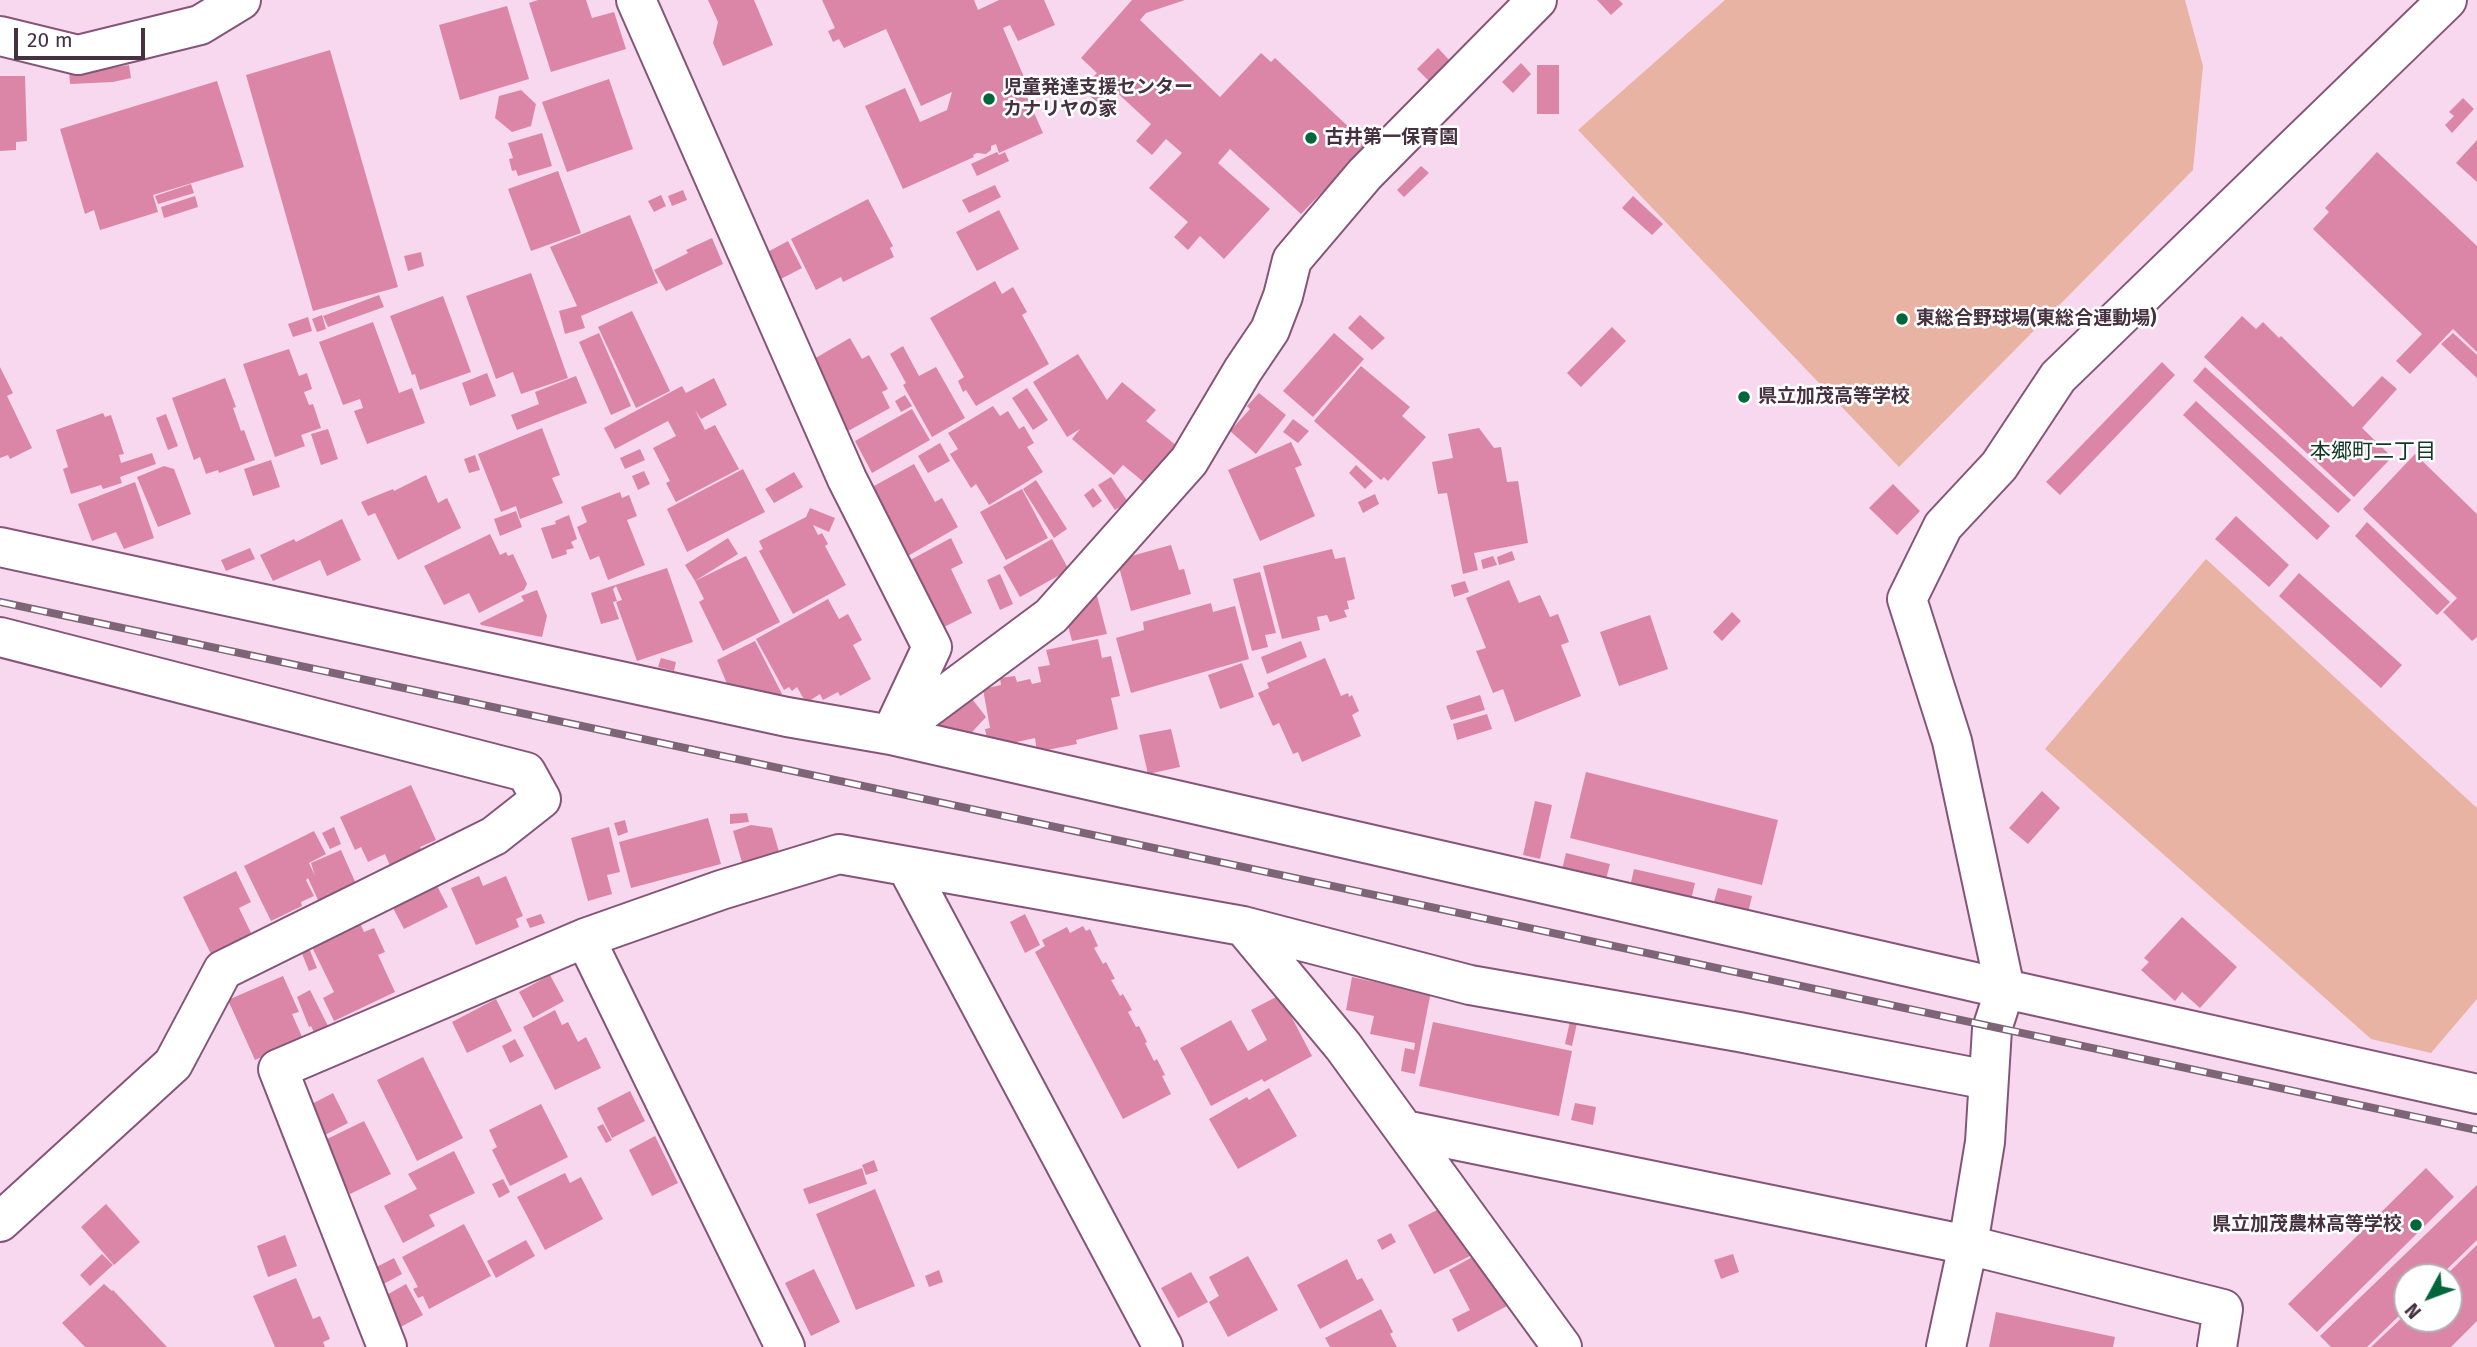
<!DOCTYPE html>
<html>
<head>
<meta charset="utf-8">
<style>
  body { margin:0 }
  #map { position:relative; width:2477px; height:1347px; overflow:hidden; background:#f8d8ef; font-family:"Fira Sans",sans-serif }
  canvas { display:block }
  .north { position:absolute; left:2393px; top:1263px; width:70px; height:70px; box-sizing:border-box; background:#fff; border:2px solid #b5adb3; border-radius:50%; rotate:229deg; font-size:19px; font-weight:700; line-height:28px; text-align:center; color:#463140 }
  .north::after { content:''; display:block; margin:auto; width:24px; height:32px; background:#02663b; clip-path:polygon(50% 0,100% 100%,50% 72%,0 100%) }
  .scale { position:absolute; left:14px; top:28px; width:131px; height:32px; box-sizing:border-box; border:4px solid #463140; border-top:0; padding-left:9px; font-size:21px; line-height:24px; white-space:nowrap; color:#463140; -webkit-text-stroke:5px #fff; paint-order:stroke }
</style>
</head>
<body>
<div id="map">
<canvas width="2477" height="1347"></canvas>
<div class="north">N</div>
<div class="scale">20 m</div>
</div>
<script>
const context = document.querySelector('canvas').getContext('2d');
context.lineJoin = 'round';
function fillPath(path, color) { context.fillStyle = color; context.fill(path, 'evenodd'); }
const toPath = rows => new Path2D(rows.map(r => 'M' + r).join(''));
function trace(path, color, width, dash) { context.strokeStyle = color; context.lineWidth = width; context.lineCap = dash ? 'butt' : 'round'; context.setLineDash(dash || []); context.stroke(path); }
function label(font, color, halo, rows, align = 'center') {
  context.font = font + ' "Fira Sans","Noto Sans JP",sans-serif'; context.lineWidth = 5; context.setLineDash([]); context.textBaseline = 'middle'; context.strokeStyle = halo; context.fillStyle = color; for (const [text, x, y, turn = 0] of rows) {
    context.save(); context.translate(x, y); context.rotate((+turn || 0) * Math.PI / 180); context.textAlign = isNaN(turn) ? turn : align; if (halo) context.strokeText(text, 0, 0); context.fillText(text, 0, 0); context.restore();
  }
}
fillPath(toPath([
  [1725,0,2185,0,2203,66,2193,170,1899,467,1578,130],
  [2206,559,2477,808,2477,999,2431,1053,2371,1039,2045,749]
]), '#e9b3a4');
fillPath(toPath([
  [538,0,586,0,592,18,614,12,626,49,551,72,529,3],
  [708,0,754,0,773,45,723,66,713,43,718,22],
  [822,0,974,0,978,10,999,0,1044,0,1055,25,1018,41,1010,25,1003,28,1027,84,1022,86,1043,133,999,153,996,144,991,146,991,150,986,154,977,153,973,155,974,157,903,189,865,106,905,88,920,122,947,110,952,92,921,106,886,29,844,48,839,39,833,42,828,31,835,28],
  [1132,0,1185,0,1146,13,1140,20,1220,97,1261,53,1271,62,1275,58,1368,145,1301,214,1230,149,1218,163,1270,209,1224,259,1200,236,1188,250,1174,237,1188,222,1149,188,1182,153,1166,139,1152,155,1136,141,1151,124,1112,88,1098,103,1082,89,1097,73,1081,58],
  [1597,0,1619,0,1623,4,1611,15],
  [507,6,529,79,460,100,439,25],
  [1438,48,1451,62,1431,83,1417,69],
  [330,50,398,287,313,311,246,75],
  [1521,63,1531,74,1513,93,1502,82],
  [129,65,131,78,113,82,70,84,69,70,111,68],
  [1537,65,1559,65,1559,114,1537,114],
  [0,76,25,76,27,141,16,142,16,150,0,151],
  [609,79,633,149,567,172,542,102],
  [217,81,244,167,153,195,158,212,100,230,94,210,85,214,60,129],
  [521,90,536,104,531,126,512,132,495,118,499,96],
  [2463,98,2474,109,2452,133,2445,125,2454,116,2449,112],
  [542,133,552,166,518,176,516,170,512,171,509,159,513,158,508,143],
  [2477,140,2477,182,2456,163],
  [997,152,999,155,1005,152,1009,161,977,176,971,164],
  [2377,152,2477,246,2477,352,2453,329,2410,374,2396,361,2422,334,2313,229,2329,212,2325,208],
  [1421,166,1429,173,1404,197,1397,190],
  [558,171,581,233,531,251,508,189],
  [191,184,194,193,158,204,155,196],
  [995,185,1001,197,969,213,962,200],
  [683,190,687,200,672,206,668,196],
  [661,195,666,206,654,212,648,201],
  [195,196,198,207,164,218,161,207],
  [1633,196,1663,224,1652,235,1622,208],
  [868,199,893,246,890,248,894,257,843,282,841,277,816,290,791,239],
  [999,210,1019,249,977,271,956,232],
  [630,215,658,283,581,316,585,328,565,334,559,311,577,306,550,247],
  [712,238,723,264,666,291,654,270,688,253,686,250],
  [788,241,802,268,775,282,762,255],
  [421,252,424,266,408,271,404,256],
  [531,273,568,378,521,394,513,372,496,379,466,296],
  [995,281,1002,294,1013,287,1027,312,1022,315,1049,364,976,406,966,390,963,392,958,381,964,377,930,318],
  [379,295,384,307,328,327,323,316],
  [443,296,471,372,420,390,415,374,412,375,390,316],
  [632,311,670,391,636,408,598,327],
  [322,315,326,329,317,332,312,319],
  [1360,315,1385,338,1372,350,1348,328],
  [2242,316,2256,329,2263,322,2279,338,2281,336,2353,407,2382,376,2397,389,2362,428,2392,457,2354,497,2204,357],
  [308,317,312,331,293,337,288,324],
  [373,322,399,393,412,388,425,423,367,444,354,411,363,408,360,399,343,405,319,342],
  [1612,327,1626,341,1581,387,1567,373],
  [599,333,631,406,611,415,579,342],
  [1334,333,1364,359,1313,417,1283,391],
  [2453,333,2477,355,2477,378,2441,344],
  [850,338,862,359,869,355,888,389,882,392,890,408,839,436,807,363],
  [903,346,919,376,936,367,965,418,932,437,903,385,906,383,890,354],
  [289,349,299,376,307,373,312,389,304,392,309,405,313,404,321,428,301,435,305,446,275,457,243,364],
  [1078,354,1107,400,1122,382,1156,410,1146,421,1177,446,1146,484,1123,465,1114,475,1072,439,1080,429,1067,437,1033,382],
  [2162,362,2175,375,2060,495,2046,482],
  [1361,366,1410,407,1402,416,1426,437,1388,481,1384,477,1381,480,1314,421],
  [0,367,13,393,7,396,32,448,10,459,8,455,0,458],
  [2205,367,2351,500,2338,513,2193,381],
  [487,373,496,396,470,406,462,383],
  [576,376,587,403,517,430,511,415,539,404,535,392],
  [225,378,236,407,233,408,241,431,244,430,255,460,219,473,218,470,206,474,200,457,194,460,172,398],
  [714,378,727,405,701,419,695,410,705,430,715,425,739,469,676,502,666,483,670,481,653,448,676,436,668,421,615,449,604,428,682,386,686,393],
  [1027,388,1048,420,1033,430,1012,398],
  [1259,393,1286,415,1256,454,1230,431,1250,409,1247,406],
  [905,395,912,406,901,412,895,401],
  [2196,401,2330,526,2317,540,2183,415],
  [993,406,1000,416,1008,411,1019,429,1024,426,1034,443,1027,447,1043,472,989,505,976,484,971,488,950,454,958,449,948,433],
  [912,409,930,440,872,473,855,441],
  [103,413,105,417,111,415,124,454,119,455,121,463,152,453,156,464,120,477,122,483,103,489,101,485,71,494,63,469,68,467,56,430],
  [166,414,178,446,168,450,156,418],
  [1293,419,1309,431,1298,443,1283,432],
  [542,428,560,475,552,478,563,503,520,519,516,506,501,512,478,454],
  [1479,428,1494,448,1501,447,1507,482,1518,481,1528,543,1474,553,1478,570,1463,574,1447,493,1438,494,1432,462,1453,458,1448,434],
  [328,429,338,459,321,465,311,434],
  [1291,442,1302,465,1295,468,1315,516,1260,541,1228,470],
  [940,443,950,461,928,473,918,456],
  [640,449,645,460,625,469,620,458],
  [2415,454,2477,514,2477,637,2472,641,2443,612,2457,598,2363,509],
  [475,455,480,470,469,473,464,459],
  [271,460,280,487,253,496,244,469],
  [914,464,935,502,942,498,958,527,901,560,863,492],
  [1356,465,1373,481,1365,489,1349,473],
  [164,466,174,469,191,514,158,527,137,477],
  [743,469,765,512,687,552,667,509],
  [644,471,650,484,638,490,632,476],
  [794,472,803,487,774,503,765,489],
  [426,475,438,503,447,498,461,528,398,560,375,513,368,516,361,502,393,489,394,491],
  [1111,477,1128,502,1115,510,1098,485],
  [1036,480,1067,529,1054,538,1023,489],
  [135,482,154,538,124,549,116,532,92,541,78,504],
  [1893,484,1920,511,1897,535,1869,508],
  [1093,488,1102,501,1093,508,1084,495],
  [1022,489,1048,538,1006,560,980,512],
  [620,492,622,498,629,495,637,516,627,520,645,565,608,580,599,556,590,560,577,527,587,522,581,507],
  [1375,494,1379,504,1363,513,1358,502],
  [810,508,835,518,829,532,813,525,818,535,822,533,828,544,825,546,846,585,793,614,759,551,763,549,759,541,806,517],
  [516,511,522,527,500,536,494,519],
  [569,515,577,539,571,542,574,548,566,550,567,554,552,559,541,528,556,524,555,521],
  [2236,516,2289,565,2269,587,2215,539],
  [342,519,361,560,327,576,320,560,273,581,260,555,294,539,296,542],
  [2367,522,2450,602,2437,615,2355,536],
  [490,534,500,555,506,552,508,556,513,554,527,584,524,590,479,613,469,593,444,605,424,566],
  [728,538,738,554,695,581,685,565],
  [951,538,963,563,951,569,972,613,934,632,901,565],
  [1052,539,1069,570,1020,597,1003,567],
  [1171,545,1179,570,1184,569,1191,594,1131,611,1117,560],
  [250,548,255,559,226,571,221,560],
  [1332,549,1335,559,1345,557,1355,599,1347,601,1349,609,1344,610,1347,617,1330,622,1327,615,1317,617,1320,630,1282,639,1263,566],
  [1512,551,1515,560,1499,565,1497,557],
  [746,556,780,622,723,651,699,602,704,599,695,581],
  [1493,556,1497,565,1483,569,1481,560],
  [667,568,693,642,637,661,616,602,622,600,616,586,613,589,617,601,613,602,619,619,601,624,591,593],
  [1260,572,1276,633,1265,635,1268,647,1252,651,1233,579],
  [2299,573,2402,665,2381,688,2279,596],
  [1000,574,1013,604,1000,610,987,580],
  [1509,580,1519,603,1540,595,1550,617,1558,614,1569,642,1561,645,1581,696,1515,722,1503,689,1493,693,1476,651,1486,648,1466,598],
  [1465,581,1469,592,1454,597,1451,585],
  [537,590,547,616,542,637,481,625,480,623,524,601,521,596],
  [1096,592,1107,634,1072,641,1067,622],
  [828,599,839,619,848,614,862,640,853,645,871,679,840,696,838,692,823,700,820,694,806,703,797,687,792,691,789,687,784,690,756,639],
  [1211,603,1213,612,1235,606,1249,659,1131,693,1116,638,1144,630,1143,622],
  [1732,612,1741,621,1722,641,1713,632],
  [1650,615,1668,669,1619,686,1600,632],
  [1098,639,1102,658,1111,656,1120,696,1111,698,1118,729,1076,740,1077,744,1037,752,1035,738,989,748,985,729,990,728,983,689,1001,685,1000,678,1015,676,1017,682,1030,679,1032,684,1041,682,1038,667,1050,665,1046,650],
  [755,641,782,694,761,703,754,688,733,698,717,660],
  [1301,641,1307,657,1267,674,1261,657],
  [661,658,676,662,674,671,658,667],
  [1325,658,1341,696,1348,693,1349,697,1352,695,1359,711,1352,715,1361,736,1302,762,1298,752,1293,754,1279,723,1273,726,1258,693,1269,688,1267,683],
  [1242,663,1254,697,1220,709,1208,675],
  [966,691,986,717,962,743,917,736],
  [1480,695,1485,710,1451,720,1446,706],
  [1487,714,1492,729,1457,740,1453,724],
  [1171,729,1180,767,1148,774,1139,735],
  [1586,772,1778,820,1762,885,1570,838],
  [411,785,436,840,420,847,425,857,393,872,385,854,368,862,361,847,355,850,340,817],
  [2042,791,2060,808,2028,844,2009,828],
  [1535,801,1552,805,1540,859,1523,855],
  [747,813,749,822,730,824,730,814],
  [708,818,721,864,631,888,619,842],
  [625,820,628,832,618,836,614,823],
  [751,825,772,828,780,855,743,866,733,831],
  [334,827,341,844,330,849,322,833],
  [609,827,620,872,607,875,612,894,588,901,571,838],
  [314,831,326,854,309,863,315,876,311,863,341,850,357,886,316,905,315,902,318,900,308,878,306,880,314,896,301,902,302,906,271,921,244,866],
  [1566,853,1610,864,1605,883,1561,873],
  [1634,869,1695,883,1691,900,1630,887],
  [236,871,251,902,239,908,252,935,211,954,183,897],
  [479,876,483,886,506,876,523,916,516,919,519,927,476,945,451,888],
  [436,884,448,907,404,929,392,906],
  [1718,888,1752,896,1748,913,1713,905],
  [541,914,545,923,530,928,526,919],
  [1025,914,1040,945,1025,953,1010,922],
  [2182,917,2237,967,2200,1008,2182,992,2175,1001,2141,970,2149,962,2144,958],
  [359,921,364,932,374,928,385,952,378,955,395,992,334,1021,323,998,334,992,311,945],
  [1083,926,1086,931,1090,929,1098,946,1094,948,1103,964,1106,962,1115,979,1111,980,1120,996,1123,994,1132,1010,1128,1012,1136,1027,1139,1026,1147,1042,1145,1043,1154,1061,1157,1059,1165,1075,1162,1076,1171,1094,1123,1119,1035,952,1045,946,1042,940,1067,927,1070,933],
  [309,948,317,968,309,971,301,951],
  [550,975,564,1001,533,1018,519,992],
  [283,976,299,1012,292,1014,303,1039,255,1060,228,1000],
  [1352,977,1393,986,1394,978,1432,986,1415,1074,1401,1071,1405,1048,1414,1050,1415,1043,1370,1034,1374,1016,1346,1010],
  [310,990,330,1030,316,1036,311,1026,309,1027,297,997],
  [1280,995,1312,1056,1264,1082,1262,1079,1211,1106,1180,1048,1231,1020,1248,1051,1267,1040,1251,1010],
  [496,999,512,1031,467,1053,452,1022],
  [555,1010,562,1025,568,1022,578,1042,586,1037,601,1068,555,1090,523,1027],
  [1572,1012,1579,1014,1572,1046,1565,1044],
  [1433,1022,1572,1051,1559,1116,1419,1086],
  [515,1039,524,1056,510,1063,502,1046],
  [423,1057,463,1138,417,1161,377,1080],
  [1269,1088,1297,1136,1238,1169,1209,1119,1247,1097,1249,1100],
  [630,1091,645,1121,612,1138,597,1108],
  [333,1093,348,1123,321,1137,306,1107],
  [1575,1103,1596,1107,1593,1125,1571,1120],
  [541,1104,568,1157,510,1186,492,1150,497,1147,489,1130],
  [364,1121,391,1174,350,1194,323,1141],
  [603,1124,612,1140,606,1143,597,1127],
  [655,1136,678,1183,652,1196,629,1150],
  [454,1151,475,1193,429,1215,435,1226,403,1243,384,1206,417,1189,408,1174],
  [874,1160,878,1171,866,1175,862,1165],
  [862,1168,867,1184,809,1204,803,1189],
  [2426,1168,2454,1197,2317,1332,2288,1304],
  [565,1173,570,1183,581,1177,603,1219,545,1250,517,1197],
  [503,1179,510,1192,499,1198,492,1184],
  [2477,1185,2477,1240,2439,1277,2407,1277,2407,1308,2367,1347,2331,1347,2320,1336],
  [875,1189,915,1286,856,1310,816,1214],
  [106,1204,140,1242,114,1265,81,1227],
  [1437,1210,1472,1255,1434,1274,1408,1225],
  [464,1224,491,1276,429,1309,423,1296,418,1298,413,1289,418,1287,402,1257],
  [1391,1233,1396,1242,1382,1250,1377,1240],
  [285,1235,297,1266,268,1277,257,1246],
  [526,1240,535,1256,496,1278,487,1261],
  [2477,1245,2477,1321,2451,1347,2371,1347,2407,1313,2407,1319,2449,1319,2449,1277,2444,1277],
  [102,1254,113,1265,90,1286,80,1275],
  [1733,1254,1739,1272,1721,1279,1714,1260],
  [1248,1256,1278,1310,1228,1337,1209,1302,1219,1296,1209,1277],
  [1474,1256,1488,1270,1507,1306,1458,1332,1452,1319,1470,1310,1449,1270],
  [394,1258,402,1274,376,1288,367,1272],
  [1347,1259,1357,1280,1362,1278,1374,1300,1320,1329,1297,1285],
  [814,1269,840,1322,811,1336,785,1283],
  [939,1270,943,1282,929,1287,925,1276],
  [1191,1272,1208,1302,1178,1318,1161,1288],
  [296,1278,313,1319,320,1316,330,1339,323,1342,325,1347,275,1347,253,1296],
  [104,1284,112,1291,113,1290,167,1347,85,1347,62,1323],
  [406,1284,423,1315,395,1330,378,1300],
  [1381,1309,1393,1332,1390,1334,1397,1347,1330,1347,1325,1338],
  [1996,1312,2115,1337,2113,1347,1989,1347]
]), '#db86a6');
const street = toPath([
  [636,0,847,479,932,647,893,730],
  [0,36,78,55,200,25,241,0],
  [0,547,787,717,891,735,2005,989,2477,1094],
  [0,637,526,772,541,799,494,836,223,970,173,1064,0,1222],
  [891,735,1051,616,1189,461,1243,370,1270,330,1283,296,1292,260,1365,174,1537,0],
  [907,867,1163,1347],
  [1243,926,1470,985,1739,1032,1988,1080],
  [585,938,785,1347],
  [1405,1130,1968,1245,2223,1309,2217,1347],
  [387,1347,278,1069,585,938,721,890,839,854,1243,926,1343,1046,1562,1347],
  [1946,1347,1968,1245,1985,1142,1992,1029,2005,989,1952,741,1907,599,1943,526,1999,466,2058,377,2447,0]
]);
trace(street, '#845578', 42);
trace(street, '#fff', 38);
const rail = toPath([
  [0,602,2477,1130]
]);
trace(rail, '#7d6476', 8);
trace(rail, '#fff', 5, [16]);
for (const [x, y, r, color] of [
  [989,99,7,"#02663b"],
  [1311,138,7,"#02663b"],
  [1902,319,7,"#02663b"],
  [1744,397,7,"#02663b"],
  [2416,1225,7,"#02663b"]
]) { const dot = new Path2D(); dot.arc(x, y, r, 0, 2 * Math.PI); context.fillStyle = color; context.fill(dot); trace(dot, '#fff', 2.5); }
label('bold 19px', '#463140', '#fff', [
  ["児童発達支援センター",1003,88],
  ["カナリヤの家",1003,110],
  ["古井第一保育園",1325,138],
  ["東総合野球場(東総合運動場)",1916,319],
  ["県立加茂高等学校",1758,397],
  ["県立加茂農林高等学校",2402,1225,"right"]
], 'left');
label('21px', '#103822', '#fff', [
  ["本郷町二丁目",2373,452]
]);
</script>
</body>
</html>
